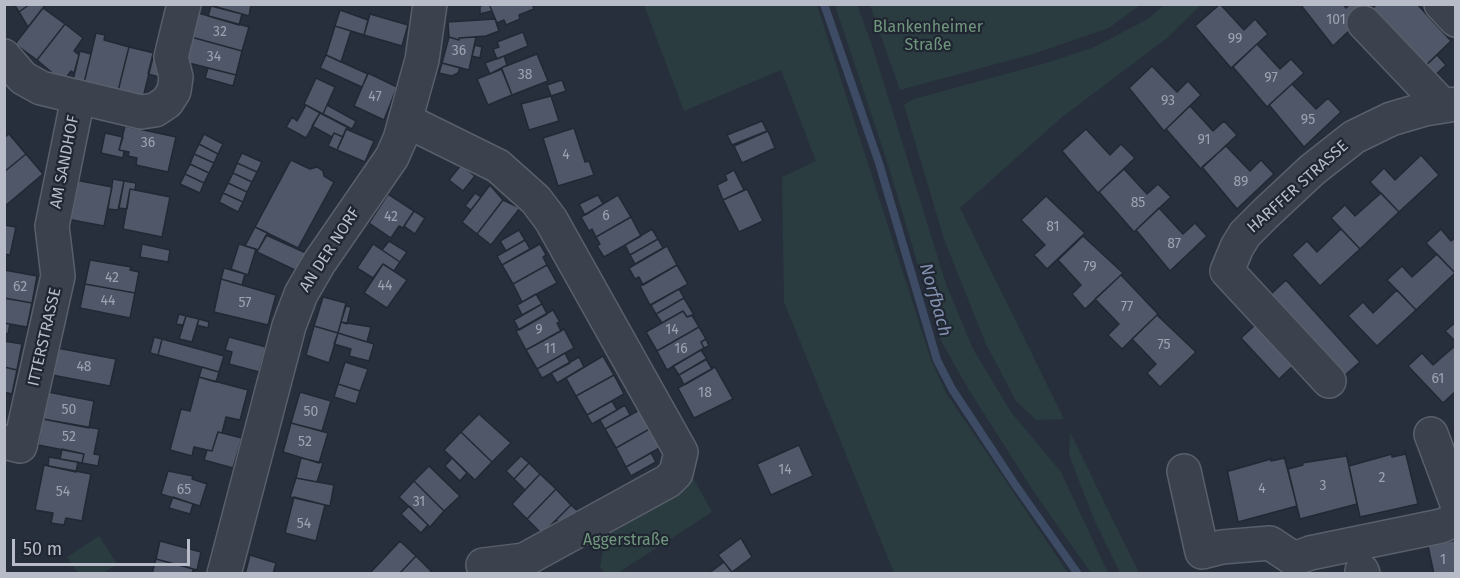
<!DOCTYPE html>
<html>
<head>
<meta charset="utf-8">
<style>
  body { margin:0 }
  #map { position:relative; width:1460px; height:578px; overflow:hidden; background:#272f3d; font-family:"Fira Sans",sans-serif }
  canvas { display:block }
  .frame { position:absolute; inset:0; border:6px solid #b7bcc8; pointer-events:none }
  .scale { position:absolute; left:12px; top:539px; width:178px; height:27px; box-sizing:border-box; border:3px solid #b7bcc8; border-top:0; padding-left:8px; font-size:18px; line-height:21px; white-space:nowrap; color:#b7bcc8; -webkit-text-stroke:4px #202632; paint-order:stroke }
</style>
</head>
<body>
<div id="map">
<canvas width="1460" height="578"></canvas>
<div class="frame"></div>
<div class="scale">50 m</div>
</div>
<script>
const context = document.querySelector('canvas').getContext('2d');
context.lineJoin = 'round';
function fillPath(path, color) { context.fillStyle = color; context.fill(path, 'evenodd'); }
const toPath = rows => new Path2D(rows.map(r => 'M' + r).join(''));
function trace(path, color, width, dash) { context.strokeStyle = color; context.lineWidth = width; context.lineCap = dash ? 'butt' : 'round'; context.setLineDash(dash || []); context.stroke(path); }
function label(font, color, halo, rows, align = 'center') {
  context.font = font + ' "Fira Sans",sans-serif'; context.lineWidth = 4.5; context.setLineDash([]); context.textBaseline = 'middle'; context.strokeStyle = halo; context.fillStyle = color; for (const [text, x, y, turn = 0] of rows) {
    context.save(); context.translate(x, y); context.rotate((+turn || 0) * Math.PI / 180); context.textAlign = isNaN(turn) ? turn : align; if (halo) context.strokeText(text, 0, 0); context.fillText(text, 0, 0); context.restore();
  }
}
fillPath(toPath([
  [644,5,817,5,931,360,946,393,1068,573,894,573,784,302,782,177,816,161,781,70,684,111],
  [835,5,857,5,872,45,946,284,973,349,1011,412,1061,472,1108,573,1091,573,1032,489,969,390,940,339,890,171],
  [870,5,870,4,1140,5,1109,28,1033,54,900,90],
  [1164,5,1201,5,1167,38,1061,118,960,208,1064,419,1036,420,1016,401,986,344,944,239,904,105,914,99,1046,63,1092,48,1148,19],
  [1070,432,1139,573,1120,573,1093,517,1076,473,1069,454],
  [692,476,712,512,618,573,605,573,600,567,603,551,593,532],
  [99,536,117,564,103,573,78,573,67,557]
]), '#2a3c3f');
trace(toPath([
  [824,4,879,163,937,360,952,389,1014,483,1078,574]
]), '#3e4b64', 8);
const building = toPath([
  [14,4,30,4,19,12,14,4],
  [30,4,46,4,28,27,19,12,30,4],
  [218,4,248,4,251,5,249,16,217,7,218,4],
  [489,4,532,4,534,9,519,15,520,19,506,25,504,20,497,23,489,4],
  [489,4,492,11,480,14,480,6,489,4],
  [1220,4,1244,30,1255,19,1268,34,1231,68,1195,26,1220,4],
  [1300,4,1343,4,1346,8,1350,4,1362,4,1369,12,1333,46,1300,4],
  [1377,4,1417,4,1451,41,1422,69,1369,12,1377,4],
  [211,6,242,14,239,25,208,16,211,6],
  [43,8,65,24,37,60,15,44,43,8],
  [340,10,368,20,364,35,335,26,340,10],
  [198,13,249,27,242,51,191,37,198,13],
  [370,14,408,25,402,46,364,35,370,14],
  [495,19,499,31,486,36,459,38,459,40,449,37,448,22,495,19],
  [65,24,83,38,74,51,79,55,74,73,71,71,63,82,37,60,65,24],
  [335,26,351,31,341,62,326,55,335,26],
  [523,32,528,46,497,59,493,49,499,47,497,42,523,32],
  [96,33,105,35,104,40,129,47,118,91,84,83,96,33],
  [191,37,242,51,236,75,185,62,191,37],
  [449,37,459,40,459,38,476,37,469,70,442,63,449,37],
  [1257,44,1280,69,1291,59,1304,73,1267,107,1233,67,1257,44],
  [475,45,482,47,480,58,472,56,475,45],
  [155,46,166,48,159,77,148,74,155,46],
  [129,47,154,53,143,98,118,91,129,47],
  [80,51,91,54,84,83,73,80,80,51],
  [537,54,548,81,512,95,501,68,537,54],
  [326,55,368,74,362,87,320,68,326,55],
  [1437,55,1446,65,1431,79,1422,69,1437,55],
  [504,56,507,65,490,74,485,63,504,56],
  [442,63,460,68,458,73,452,76,439,73,442,63],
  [1152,66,1177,92,1188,81,1201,95,1164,131,1129,88,1152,66],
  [208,68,236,75,233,86,205,78,208,68],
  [502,69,512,95,488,105,477,79,502,69],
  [368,73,397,87,384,120,354,106,368,73],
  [316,78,335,87,323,114,304,104,316,78],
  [562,80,566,91,551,96,547,85,562,80],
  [1292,84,1316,109,1328,98,1341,112,1304,147,1269,105,1292,84],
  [551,96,559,121,529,130,521,104,551,96],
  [306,105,320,113,306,138,286,127,292,117,297,121,306,105],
  [327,105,356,121,352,129,323,114,327,105],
  [1190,106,1213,131,1224,121,1237,135,1201,169,1166,129,1190,106],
  [320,113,347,127,343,137,334,133,332,137,312,126,320,113],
  [762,121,767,131,732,145,727,135,762,121],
  [125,126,176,137,168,172,136,165,137,158,128,156,129,152,119,150,125,126],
  [574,128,585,162,589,161,594,175,558,186,543,138,574,128],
  [346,129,374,141,365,162,337,150,346,129],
  [1086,129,1110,155,1121,144,1135,158,1098,193,1062,151,1086,129],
  [768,131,775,148,742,163,734,146,768,131],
  [105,133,123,137,119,150,124,151,123,158,101,153,105,133],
  [334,133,343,137,337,150,328,146,334,133],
  [9,134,26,154,4,172,4,138,9,134],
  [204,134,223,144,218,154,199,144,204,134],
  [199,144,218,154,214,163,194,154,199,144],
  [1226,146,1250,171,1261,160,1274,174,1237,209,1202,167,1226,146],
  [242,153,262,162,257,172,237,163,242,153],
  [26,154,43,174,5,206,4,172,26,154],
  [194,154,214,163,209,173,190,164,194,154],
  [1421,155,1439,175,1399,212,1370,182,1384,168,1395,180,1421,155],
  [291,160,310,169,317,167,323,171,324,176,334,182,298,248,255,227,291,160],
  [237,163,257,172,252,182,233,173,237,163],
  [190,164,209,173,204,183,185,174,190,164],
  [461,165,475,176,463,191,449,180,461,165],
  [1124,169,1147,194,1158,184,1171,197,1134,232,1099,192,1124,169],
  [734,170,744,190,723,200,717,185,727,180,725,175,734,170],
  [233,173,252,182,247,192,228,183,233,173],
  [185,174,204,183,200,193,180,184,185,174],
  [113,179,124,181,118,210,108,209,113,179],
  [75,180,112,187,104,226,67,219,75,180],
  [124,181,136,183,135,190,130,189,127,209,119,208,124,181],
  [228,183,247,192,243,202,223,193,228,183],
  [490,185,503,200,477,234,462,222,490,185],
  [130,189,170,197,162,237,123,229,130,189],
  [747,189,763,221,739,232,723,200,747,189],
  [223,193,243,202,238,212,219,202,223,193],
  [475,193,481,197,471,210,465,206,475,193],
  [1381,193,1399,212,1360,249,1331,218,1345,205,1355,216,1381,193],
  [388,194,414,211,403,228,399,226,391,238,369,223,388,194],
  [598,195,603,204,585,215,579,204,598,195],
  [618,195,631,217,596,237,592,229,589,231,581,217,618,195],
  [1046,196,1085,233,1047,269,1034,255,1045,245,1021,220,1046,196],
  [503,200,520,208,491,245,477,234,503,200],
  [1159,208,1183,234,1195,223,1207,236,1170,271,1136,230,1159,208],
  [414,211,425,218,415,234,404,226,414,211],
  [631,217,641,236,604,257,597,246,600,244,596,237,631,217],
  [4,225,16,227,10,255,4,254,4,225],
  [255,227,268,233,258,250,245,246,255,227],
  [652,229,658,239,630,255,625,245,652,229],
  [1341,229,1360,249,1320,286,1292,255,1307,241,1317,252,1341,229],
  [1441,229,1451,241,1456,237,1455,273,1426,243,1441,229],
  [519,230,525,240,506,251,500,241,519,230],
  [266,235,306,253,297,271,257,252,266,235],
  [1083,236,1123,273,1085,309,1072,294,1081,285,1058,260,1083,236],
  [658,239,663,248,635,264,630,255,658,239],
  [525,240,530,249,502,265,497,256,525,240],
  [389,241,407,252,400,262,382,250,389,241],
  [142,244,170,250,168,262,140,257,142,244],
  [239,244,256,249,248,275,231,269,239,244],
  [373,244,400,262,394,271,383,264,373,278,357,268,373,244],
  [540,244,546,255,543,257,547,265,513,284,502,265,540,244],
  [667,246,677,265,643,285,639,277,635,279,629,268,667,246],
  [1437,254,1455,273,1416,310,1387,280,1402,266,1412,277,1437,254],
  [90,260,131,267,130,270,139,272,135,293,85,284,90,260],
  [383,264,407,280,387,308,364,293,383,264],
  [547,265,557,283,522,302,513,284,547,265],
  [677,265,688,284,650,305,640,286,677,265],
  [224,268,245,274,242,285,221,279,224,268],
  [4,270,37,276,32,303,4,298,4,270],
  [1121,275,1158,314,1122,349,1108,335,1119,324,1095,299,1121,275],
  [221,279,276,295,268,325,214,312,221,279],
  [1286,280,1360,362,1344,376,1270,295,1286,280],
  [85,284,135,293,130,318,80,308,85,284],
  [679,289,684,298,656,314,651,305,679,289],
  [1397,290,1416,310,1377,346,1348,316,1363,302,1373,313,1397,290],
  [536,294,542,304,522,315,517,305,536,294],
  [323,297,346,303,338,333,314,326,323,297],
  [4,298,32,303,27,327,4,323,4,298],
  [684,298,694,315,687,317,683,311,662,323,656,314,684,298],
  [542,304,547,314,519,330,514,320,542,304],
  [346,306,351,307,347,324,341,322,346,306],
  [553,310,560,322,557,323,561,331,526,350,516,331,553,310],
  [683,311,687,317,692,315,699,327,657,351,646,332,683,311],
  [179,314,186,316,183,325,176,324,179,314],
  [1157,315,1196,352,1160,387,1147,373,1156,364,1132,339,1157,315],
  [186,316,199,319,192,342,179,339,186,316],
  [199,319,209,322,208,328,197,325,199,319],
  [341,322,371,327,367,342,338,333,341,322],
  [1456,322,1456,342,1445,331,1456,322],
  [4,323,10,324,8,334,4,333,4,323],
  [1256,324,1294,365,1279,379,1241,338,1256,324],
  [314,326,338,333,329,363,306,355,314,326],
  [699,327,706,339,701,342,704,348,667,370,657,351,699,327],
  [564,329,574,348,537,369,526,350,564,329],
  [338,333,374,344,369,361,349,356,351,349,334,344,338,333],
  [154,337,162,339,158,355,150,353,154,337],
  [229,337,266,347,259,372,229,364,232,352,225,350,229,337],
  [162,339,224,356,219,372,158,355,162,339],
  [706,339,709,346,704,348,701,342,706,339],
  [4,341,22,344,17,370,4,367,4,341],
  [1456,345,1456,391,1443,403,1408,366,1422,353,1433,365,1456,345],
  [57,348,116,359,110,386,52,375,57,348],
  [701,350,707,359,679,375,673,366,701,350],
  [565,353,570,363,542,378,537,369,565,353],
  [603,356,614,375,576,396,566,378,603,356],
  [579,357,584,367,557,383,551,373,579,357],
  [706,359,712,369,684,385,679,375,706,359],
  [345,362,368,369,360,391,338,384,345,362],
  [4,367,17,370,12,394,4,392,4,367],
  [202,367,219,372,216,382,199,377,202,367],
  [715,367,733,399,694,418,678,388,715,367],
  [614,375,624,394,587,415,576,396,614,375],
  [199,377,248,390,240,420,226,417,222,433,218,432,212,451,194,447,192,456,170,450,181,409,190,411,199,377],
  [338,384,360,391,356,404,334,397,338,384],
  [48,392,94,401,89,428,43,419,48,392],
  [300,392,331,401,322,431,291,423,300,392],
  [612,401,617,410,592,424,587,415,612,401],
  [625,405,630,415,605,429,600,420,625,405],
  [643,408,653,427,616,448,605,429,643,408],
  [479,414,511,443,492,462,461,432,479,414],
  [43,419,99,429,94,454,100,455,98,466,82,463,84,454,38,445,43,419],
  [291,423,328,433,319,463,283,452,291,423],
  [653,427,663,446,626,467,616,448,653,427],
  [218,432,242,438,233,468,204,460,207,450,212,451,218,432],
  [461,432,492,462,475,480,444,450,461,432],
  [799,445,813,476,771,495,757,464,799,445],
  [62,449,84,454,82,463,60,459,62,449],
  [1405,451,1418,504,1360,517,1349,466,1392,454,1392,457,1406,454,1405,451],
  [651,453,656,462,631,476,626,467,651,453],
  [1346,453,1357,504,1300,519,1288,469,1303,465,1302,463,1346,456,1346,453],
  [521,456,529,463,514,479,506,471,521,456],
  [1284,456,1297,506,1238,522,1227,469,1229,471,1271,459,1271,461,1285,458,1284,456],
  [49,457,78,462,76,472,48,466,49,457],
  [301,458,323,463,317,482,296,478,301,458],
  [452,458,467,473,460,481,445,466,452,458],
  [529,463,540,474,525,490,514,479,529,463],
  [44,465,91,474,82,521,66,518,64,525,51,523,53,513,35,510,44,465],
  [429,466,460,496,444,511,414,481,429,466],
  [168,471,193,476,192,479,207,484,200,506,161,494,168,471],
  [540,474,556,489,527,519,512,504,540,474],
  [296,478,334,485,330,506,290,497,296,478],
  [414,481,444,511,430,527,399,497,414,481],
  [556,489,571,505,542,534,527,519,556,489],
  [173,497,193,504,190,514,169,508,173,497],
  [294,497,325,505,316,541,285,533,294,497],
  [571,505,579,512,564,527,556,520,571,505],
  [409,506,428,525,421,533,401,514,409,506],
  [741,538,752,557,732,572,718,555,741,538],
  [1456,540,1456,574,1434,574,1428,546,1456,540],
  [160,541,201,552,197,570,156,559,160,541],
  [400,541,416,556,399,574,373,574,371,572,400,541],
  [250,555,276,563,273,574,245,574,250,555],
  [416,556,431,571,429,574,399,574,416,556],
  [156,559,197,570,193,570,192,574,152,574,156,559],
  [724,562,733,574,708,574,724,562]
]);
fillPath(building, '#505768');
trace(building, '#222834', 1.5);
const minor = toPath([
  [1441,4,1456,20],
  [1364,23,1443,106],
  [4,56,23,78,41,88,141,112,155,110,167,102,174,91,176,77,171,57,184,4],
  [407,121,498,166,536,200,551,220,681,452,676,473,668,481,524,560,483,565],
  [1329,381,1227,271,1237,247,1245,234,1265,214,1312,170,1354,137,1391,119,1425,109,1456,104],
  [1431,434,1456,501],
  [4,442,20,446,58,276,52,226,78,98],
  [1184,471,1202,552,1222,547,1270,543,1294,559],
  [1294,559,1310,553,1441,526,1456,520],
  [1362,571,1363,574],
  [224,574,289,326,301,294,319,263,392,157,400,139,422,60,430,4]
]);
trace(minor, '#595f6b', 36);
trace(minor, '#3b414d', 33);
label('14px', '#9da3b0', null, [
  ["101",1336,20],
  ["32",220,32],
  ["99",1235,39],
  ["36",459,51],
  ["34",214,57],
  ["38",525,75],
  ["97",1271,78],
  ["47",375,97],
  ["93",1168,101],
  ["95",1308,120],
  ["91",1204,140],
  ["36",148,143],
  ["4",566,155],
  ["89",1241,182],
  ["85",1138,203],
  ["6",606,216],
  ["42",391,217],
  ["81",1053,227],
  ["87",1174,244],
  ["79",1090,267],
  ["42",112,278],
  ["44",385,286],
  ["62",20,287],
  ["44",108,301],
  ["57",245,303],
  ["77",1127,307],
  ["9",539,330],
  ["14",672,330],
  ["75",1164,345],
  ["11",550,349],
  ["16",681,349],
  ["48",84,367],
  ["61",1438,379],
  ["18",705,393],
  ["50",69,410],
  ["50",311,412],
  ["52",69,437],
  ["52",305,442],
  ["14",785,470],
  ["2",1382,478],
  ["3",1323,486],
  ["4",1262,489],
  ["65",184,490],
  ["54",63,492],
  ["31",419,502],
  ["54",304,524],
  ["1",1443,560]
]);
label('16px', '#70977d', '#202632', [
  ["Blankenheimer",928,28],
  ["Straße",928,46],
  ["Aggerstraße",626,541]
]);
label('16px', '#b7bcc8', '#202632', [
  ["AM SANDHOF",65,162,-79],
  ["HARFFER STRASSE",1298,187,-42],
  ["AN DER NORF",330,250,-57],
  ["ITTERSTRASSE",45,337,-77]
]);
label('italic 18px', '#8190ad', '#202632', [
  ["Norfbach",935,300,74]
]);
</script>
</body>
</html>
